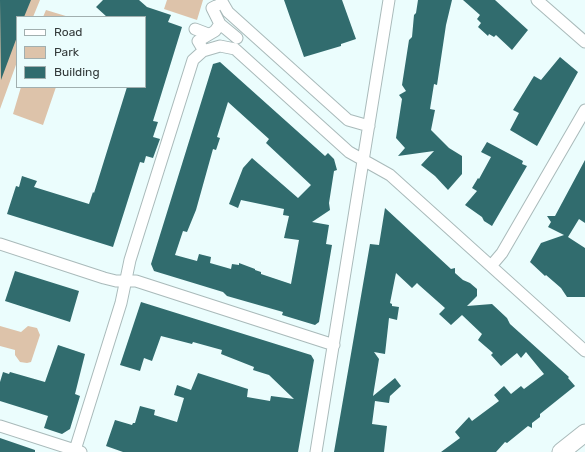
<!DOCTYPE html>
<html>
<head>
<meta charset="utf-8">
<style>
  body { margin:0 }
  #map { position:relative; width:585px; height:452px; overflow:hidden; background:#ebfdfd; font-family:Rubik,sans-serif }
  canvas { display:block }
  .legend { position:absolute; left:16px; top:16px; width:130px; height:72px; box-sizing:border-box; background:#ebfdfd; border:1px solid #a1afaf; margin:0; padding:5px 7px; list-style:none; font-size:12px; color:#333a3a }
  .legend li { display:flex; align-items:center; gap:8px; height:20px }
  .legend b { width:20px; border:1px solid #a1afaf }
</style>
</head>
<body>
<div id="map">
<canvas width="585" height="452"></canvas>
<ul class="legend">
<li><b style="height:5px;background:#fff"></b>Road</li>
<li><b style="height:11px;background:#ddc3aa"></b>Park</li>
<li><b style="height:11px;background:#316c6e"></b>Building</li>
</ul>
</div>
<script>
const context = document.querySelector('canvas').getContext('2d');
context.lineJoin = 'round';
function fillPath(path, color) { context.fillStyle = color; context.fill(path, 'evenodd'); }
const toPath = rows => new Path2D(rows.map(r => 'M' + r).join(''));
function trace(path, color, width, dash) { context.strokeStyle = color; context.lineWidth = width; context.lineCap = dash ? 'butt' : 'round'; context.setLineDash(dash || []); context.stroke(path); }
fillPath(toPath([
  [0,0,40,0,33,17,17,17,17,62,0,109],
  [167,0,203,0,197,20,164,9],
  [46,10,69,17,43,17],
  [21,87,56,87,43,125,13,114],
  [0,326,21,332,28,326,37,328,40,335,31,362,27,363,20,362,15,355,15,350,0,346]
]), '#ddc3aa');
fillPath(toPath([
  [0,0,31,0,24,17,17,17,17,37,1,80],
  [103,0,139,0,147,7,171,15,168,22,182,27,153,121,158,122,153,137,160,139,153,158,146,156,144,163,140,162,113,247,7,214,16,186,19,187,22,176,37,181,34,187,89,204,93,192,94,193,127,87,145,87,145,17,107,17,96,7],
  [284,0,342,0,356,39,341,44,341,46,304,57],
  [418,0,452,0,446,25,437,85,434,84,430,109,435,110,431,130,449,148,462,156,462,174,448,190,435,176,421,165,434,151,398,156,405,148,396,138,402,99,399,95,406,91,402,85,409,40,412,37,414,15,416,13],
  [463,0,495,0,528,30,512,50,496,35,494,37,489,34,488,36,478,27,481,23,477,19,480,15],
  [560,57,578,72,537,146,510,130,519,113,513,110,534,76,541,80],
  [220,62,325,156,328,153,334,159,337,170,334,171,329,203,330,210,312,222,329,225,326,244,332,245,319,322,315,325,282,315,283,312,227,296,223,292,154,271,151,264,213,64],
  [228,102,269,139,266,143,311,185,298,198,252,158,243,168,229,204,238,208,241,200,284,209,283,215,289,216,284,238,299,240,291,284,261,274,261,272,255,270,255,269,239,263,239,265,232,264,231,269,210,263,211,257,199,254,197,261,175,255,183,231,187,232,196,210,213,149,216,150,220,138,217,137],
  [487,142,523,161,522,164,527,166,492,226,484,221,482,217,465,205,477,191,472,188,478,178,479,179,491,157,481,152],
  [585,160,585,223,579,219,568,237,585,248,585,297,567,297,561,288,546,275,545,276,530,262,541,243,564,235,548,227,551,222,547,216,555,216],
  [385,208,451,269,455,268,455,273,463,280,470,283,477,289,477,296,467,306,492,304,507,318,510,324,569,377,568,378,575,386,540,414,540,417,532,423,532,428,528,426,507,443,505,442,496,452,441,452,460,438,455,432,469,417,472,421,499,401,494,395,504,386,511,394,521,386,524,389,544,374,526,352,521,358,517,353,501,366,491,355,493,353,478,340,482,334,462,315,451,325,439,314,445,308,419,285,417,283,412,288,396,273,390,303,392,304,392,306,399,307,397,320,389,318,385,354,374,352,379,359,373,396,395,378,401,386,390,396,389,403,375,401,372,424,387,426,384,452,334,452,370,244,379,245],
  [15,271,79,291,70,322,5,301],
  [141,302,311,355,314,360,298,452,123,452,106,446,115,420,132,425,133,423,135,423,140,406,155,410,154,415,177,422,184,398,174,395,177,385,191,390,198,373,248,389,247,397,270,401,271,396,294,399,269,375,253,370,254,367,221,354,222,350,193,342,192,344,161,336,152,361,144,358,140,371,120,365],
  [58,345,85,354,75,394,80,396,70,429,62,434,44,428,48,416,0,401,0,382,3,372,9,374,10,372,45,382],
  [0,438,35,450,35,452,0,452]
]), '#316c6e');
const street = toPath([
  [221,0,228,12,348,120,369,126],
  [537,0,585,42],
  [216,6,212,8,220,24,237,38],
  [195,29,208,34],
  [201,46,198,41,215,31,220,24],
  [0,244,104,278,116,281,136,281,334,345],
  [491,266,502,253,585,110],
  [0,426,81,452],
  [75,450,121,303,130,260,193,60,203,51,220,46,235,49,349,152,390,175,585,351],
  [316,452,389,0]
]);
const primary = toPath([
  [561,452,585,433]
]);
trace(street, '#a9baba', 13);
trace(primary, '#a9baba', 19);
trace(street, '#fff', 11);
trace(primary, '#fff', 17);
</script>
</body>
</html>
